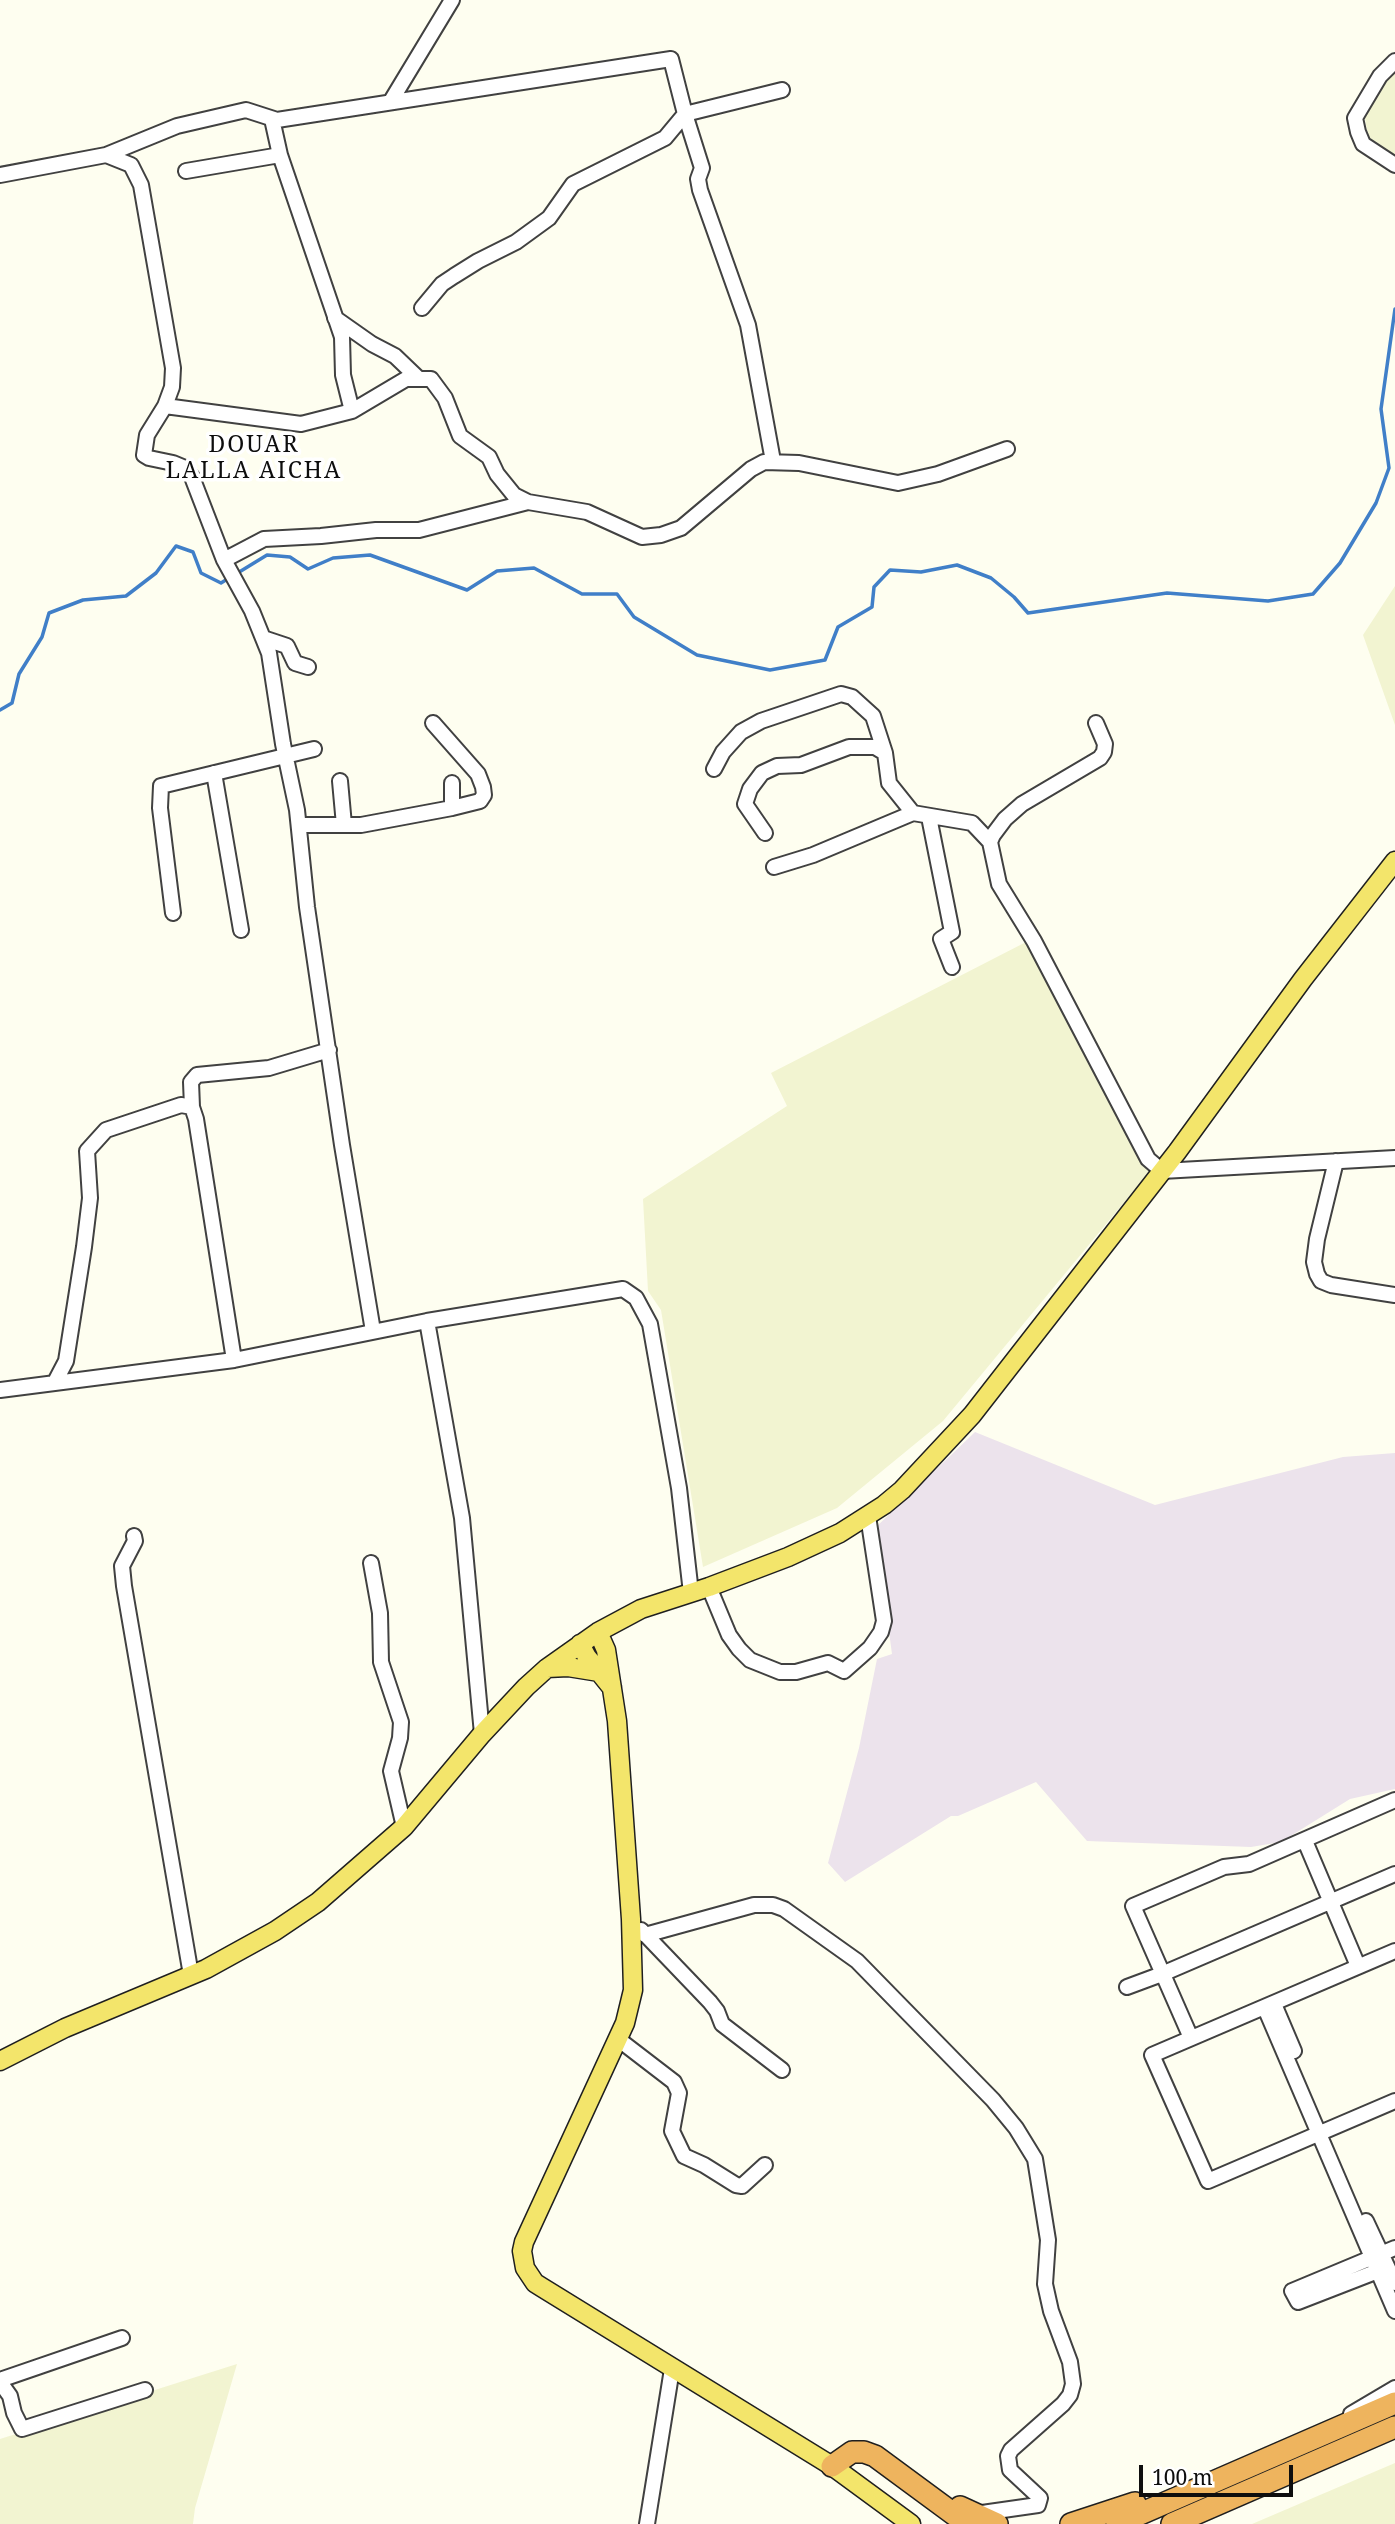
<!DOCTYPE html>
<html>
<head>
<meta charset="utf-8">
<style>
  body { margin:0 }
  #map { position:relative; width:1395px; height:2524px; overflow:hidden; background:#fefef0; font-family:"Noto Serif",serif }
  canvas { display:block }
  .scale { position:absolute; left:1139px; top:2465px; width:154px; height:32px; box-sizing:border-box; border:4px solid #0e0e0e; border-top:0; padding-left:9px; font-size:21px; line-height:24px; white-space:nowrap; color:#0e0e0e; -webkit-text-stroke:5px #fff; paint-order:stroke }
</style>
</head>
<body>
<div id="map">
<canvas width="1395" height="2524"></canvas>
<div class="scale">100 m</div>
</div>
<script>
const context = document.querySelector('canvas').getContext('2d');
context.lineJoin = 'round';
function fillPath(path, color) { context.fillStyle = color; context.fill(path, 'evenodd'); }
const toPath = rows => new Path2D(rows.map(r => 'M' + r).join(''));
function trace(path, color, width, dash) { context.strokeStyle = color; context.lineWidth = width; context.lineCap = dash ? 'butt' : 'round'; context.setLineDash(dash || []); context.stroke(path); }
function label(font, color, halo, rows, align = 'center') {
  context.font = font + ' "Noto Serif",serif'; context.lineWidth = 7; context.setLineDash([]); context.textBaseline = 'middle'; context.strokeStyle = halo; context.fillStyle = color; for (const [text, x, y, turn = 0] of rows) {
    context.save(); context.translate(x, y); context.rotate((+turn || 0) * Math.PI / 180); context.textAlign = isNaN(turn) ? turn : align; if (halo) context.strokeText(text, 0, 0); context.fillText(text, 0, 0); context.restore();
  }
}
fillPath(toPath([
  [975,1432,1155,1505,1343,1457,1395,1453,1395,1789,1350,1799,1281,1842,1251,1847,1087,1841,1036,1782,958,1816,951,1816,845,1882,828,1863,859,1748,877,1659,892,1654,875,1528]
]), '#ece3ec');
fillPath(toPath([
  [1395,70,1395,157,1369,141,1364,113],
  [1395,586,1395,725,1363,635],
  [1028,941,1150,1171,943,1421,837,1508,703,1567,661,1310,648,1291,643,1199,787,1106,771,1073],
  [237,2364,195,2508,193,2524,0,2524,0,2439],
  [1395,2463,1395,2524,1252,2524]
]), '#f2f4d1');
trace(toPath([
  [236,574,267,555,290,557,308,569,333,558,370,555,467,590,497,571,534,568,582,594,617,594,634,617,697,655,770,670,825,660,838,627,872,607,874,587,890,570,921,572,957,565,991,578,1014,597,1028,613,1167,593,1268,601,1313,594,1340,563,1376,503,1389,468,1381,409,1395,309],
  [0,710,12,703,19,674,42,637,49,613,83,600,126,596,156,573,176,546,193,552,201,573,221,583,229,578]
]), '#407fc8', 3.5);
const minor = toPath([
  [1395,61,1380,76,1355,118,1358,132,1363,144,1395,165],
  [391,101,452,0],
  [685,114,702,168,698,179,700,190,748,325,773,461],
  [272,119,280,155,342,337,343,375,352,411],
  [106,155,177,126,246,110,277,120,671,59,685,114,782,90],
  [186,171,280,155],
  [0,175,106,155,131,165,141,185,173,368,172,387,165,406,147,435,144,455,149,458,173,463,185,468,192,477,224,560,252,611,269,653,283,744,297,810,307,907,342,1145,373,1331],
  [422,308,442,284,454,276,478,261,516,242,549,218,573,184,665,138,685,114],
  [335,318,372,344,395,356,419,379],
  [165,406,301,424,352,411,406,379,431,379,445,398,460,436,489,457,497,474,514,495,528,502,587,512,642,537,661,535,681,528,751,469,764,462,799,463,898,483,938,474,1007,449],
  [224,560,264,539,321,536,376,530,419,530,528,502],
  [263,638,287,646,295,663,308,667],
  [433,723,478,774,483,787,484,795,480,801,452,808],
  [1096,723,1105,744,1104,752,1100,758,1022,804,1005,819,993,835,990,842,999,884,1034,941,1148,1159,1162,1171,1395,1158],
  [714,769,723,752,741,732,761,721,841,694,852,697,873,716,885,753],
  [214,773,241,930],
  [340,781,344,825],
  [929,817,952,932,941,939,952,967],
  [299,825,361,825,452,808,452,783],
  [765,833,745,804,750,789,762,773,777,766,801,765,849,747,875,747,885,753,889,783,913,813,972,823,990,842],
  [774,867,813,855,913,813],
  [173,913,160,808,161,786,314,749],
  [192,1107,191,1082,197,1075,269,1068,329,1050],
  [1336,1161,1317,1239,1314,1262,1317,1274,1321,1281,1331,1285,1395,1295],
  [427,1321,462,1518,482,1734],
  [55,1382,66,1361,84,1247,90,1198,87,1151,106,1130,181,1105,192,1107,196,1119,234,1360],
  [0,1390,234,1360,427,1321,623,1289,636,1298,650,1324,679,1488,691,1593],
  [134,1536,135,1541,122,1566,124,1586,191,1975],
  [371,1563,380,1613,381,1662,401,1722,400,1738,391,1771,404,1827],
  [709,1587,729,1635,739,1649,750,1660,780,1672,796,1672,828,1663,844,1671,870,1648,881,1632,884,1621,868,1516],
  [1305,1841,1358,1966],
  [641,1930,710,2002,717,2011,722,2024,782,2070],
  [645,1935,754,1905,773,1905,784,1909,857,1961,993,2100,1016,2128,1035,2159,1048,2240,1045,2284,1051,2311,1070,2362,1073,2384,1070,2395,1063,2404,1011,2450,1008,2456,1010,2470,1040,2498,1038,2505,975,2514],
  [1395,1951,1152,2055,1208,2181,1395,2101],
  [1127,1987,1162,1974,1395,1874],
  [1274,2004,1294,2051],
  [1265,2008,1395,2311],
  [1191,2038,1133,1906,1224,1867,1249,1864,1395,1800],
  [618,2039,674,2082,679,2093,672,2131,684,2156,704,2165,736,2185,742,2186,765,2165],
  [1366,2221,1395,2283],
  [1383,2269,1298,2302,1292,2291,1395,2248],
  [0,2380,122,2338],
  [0,2382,10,2396,14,2413,22,2429,145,2390],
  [1351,2414,1395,2388],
  [647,2524,672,2369]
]);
const major = toPath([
  [598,1632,606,1650,617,1721,631,1919,633,1990,625,2023,524,2242,522,2251,525,2268,535,2283,543,2288,832,2466,911,2524],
  [580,1644,587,1657,612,1688],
  [547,1668,568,1667,599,1672],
  [0,2061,65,2028,206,1969,275,1931,318,1902,404,1827,482,1734,526,1687,547,1668,598,1632,641,1609,709,1587,788,1557,840,1533,884,1505,902,1490,972,1415,1177,1152,1303,979,1395,861]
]);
const highway = toPath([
  [832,2466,852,2452,864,2452,875,2456,955,2515,971,2524],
  [960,2507,997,2524],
  [1071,2524,1135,2503],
  [1117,2524,1395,2403],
  [1172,2524,1395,2427]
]);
trace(minor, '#414141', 18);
trace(major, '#1f1f1f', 21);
trace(highway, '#1f1f1f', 24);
trace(minor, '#fff', 14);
trace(major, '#f3e56b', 18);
trace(highway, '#eeb45e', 21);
context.letterSpacing = '2px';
label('23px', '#0e0e0e', '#fff', [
  ["DOUAR",254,445],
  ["LALLA AICHA",254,471]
]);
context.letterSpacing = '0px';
</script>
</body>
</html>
